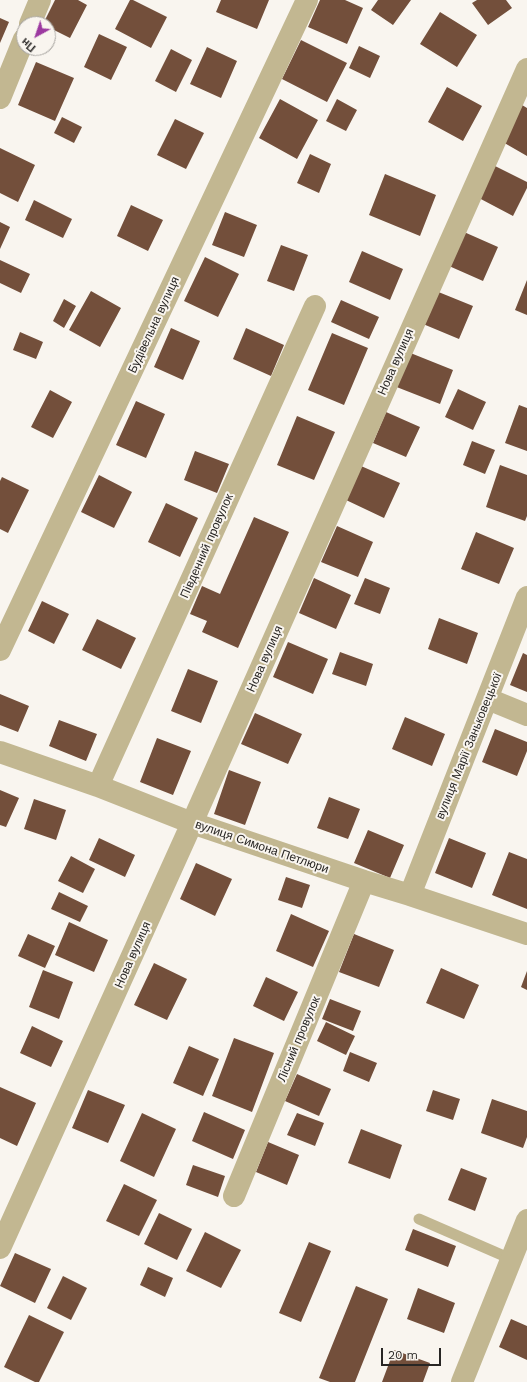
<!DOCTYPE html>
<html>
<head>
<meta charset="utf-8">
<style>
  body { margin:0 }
  #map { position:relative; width:527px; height:1382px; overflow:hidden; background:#f9f5ef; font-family:"Work Sans",sans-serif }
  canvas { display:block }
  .north { position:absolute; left:16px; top:16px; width:40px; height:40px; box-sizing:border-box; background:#f9f5ef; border:1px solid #a5a29e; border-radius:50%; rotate:220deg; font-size:11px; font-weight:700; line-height:16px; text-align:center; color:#282624 }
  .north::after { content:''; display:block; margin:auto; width:14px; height:18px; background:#9c39a0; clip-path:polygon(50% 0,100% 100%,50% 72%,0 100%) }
  .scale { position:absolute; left:381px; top:1348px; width:60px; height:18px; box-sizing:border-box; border:2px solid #282624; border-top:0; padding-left:5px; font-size:12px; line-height:14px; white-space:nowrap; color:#282624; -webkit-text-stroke:3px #f9f5ef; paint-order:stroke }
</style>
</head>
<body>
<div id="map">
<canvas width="527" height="1382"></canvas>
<div class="north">Пн</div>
<div class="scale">20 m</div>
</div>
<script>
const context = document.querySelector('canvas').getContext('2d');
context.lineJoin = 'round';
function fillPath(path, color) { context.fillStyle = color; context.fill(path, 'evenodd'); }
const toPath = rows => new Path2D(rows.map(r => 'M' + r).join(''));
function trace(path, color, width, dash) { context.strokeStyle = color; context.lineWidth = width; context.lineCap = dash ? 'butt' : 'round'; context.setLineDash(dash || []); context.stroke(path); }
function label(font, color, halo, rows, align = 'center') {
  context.font = font + ' "Work Sans",sans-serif'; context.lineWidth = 4; context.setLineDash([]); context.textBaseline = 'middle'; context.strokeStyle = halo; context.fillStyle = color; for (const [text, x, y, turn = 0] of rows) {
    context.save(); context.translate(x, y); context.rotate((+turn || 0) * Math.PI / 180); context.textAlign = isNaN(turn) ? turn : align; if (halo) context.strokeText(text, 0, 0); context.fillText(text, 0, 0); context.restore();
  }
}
fillPath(toPath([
  [55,0,78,0,87,5,70,38,48,27,48,24,43,24],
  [130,0,133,0,167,17,151,48,115,29],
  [221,0,269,0,257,29,216,12],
  [320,0,345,0,363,8,347,44,308,27],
  [378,0,411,0,393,25,371,10],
  [477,0,506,0,512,8,488,25,472,3],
  [440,12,477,35,457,67,420,44],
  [0,18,9,22,0,43],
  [99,34,127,47,111,80,84,67],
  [301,40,347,63,327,102,282,79],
  [359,46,380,56,370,78,349,68],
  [207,47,237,61,221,98,190,84],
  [171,49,192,60,176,92,155,81],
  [36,62,74,78,55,121,18,105],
  [447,87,482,106,463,141,428,122],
  [280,99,318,120,297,159,259,138],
  [337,99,357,110,346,131,326,121],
  [522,105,527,108,527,156,501,141],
  [62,117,82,127,74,143,54,133],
  [175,119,204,133,186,169,157,155],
  [0,148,35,165,18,202,0,193],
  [310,154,331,164,319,193,297,183],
  [493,165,527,182,527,188,513,216,477,197],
  [385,174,436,195,420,236,369,215],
  [34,200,72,219,63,238,25,220],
  [131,205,163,220,148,251,117,236],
  [225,212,257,225,244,257,212,245],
  [0,222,10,227,0,249],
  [464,232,498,247,483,281,449,266],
  [281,245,308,255,294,291,267,281],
  [362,251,403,269,390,300,349,282],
  [205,257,239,274,218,317,184,301],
  [0,260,30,274,21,293,0,283],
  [527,280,527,315,515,310],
  [91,291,121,308,100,347,69,330],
  [436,291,473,306,459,339,423,324],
  [64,299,76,306,64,328,53,321],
  [341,300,379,317,369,339,331,322],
  [171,328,200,341,183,380,154,367],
  [246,328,284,345,271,376,233,359],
  [20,332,43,342,36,359,13,350],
  [332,333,368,348,344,405,308,390],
  [408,352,453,370,440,404,394,386],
  [458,389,486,402,473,430,445,417],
  [50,390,72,402,53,438,31,427],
  [136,401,165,414,146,458,116,445],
  [519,405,527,408,527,451,505,443],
  [386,412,420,427,406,457,373,443],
  [297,416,335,432,314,480,277,465],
  [472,441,495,450,485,474,463,465],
  [195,451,229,464,217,493,184,480],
  [500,465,527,475,527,516,525,521,486,507],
  [361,466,400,483,384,518,346,500],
  [99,475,132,492,114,528,81,512],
  [2,477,29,490,8,533,0,529,0,481],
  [166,503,198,518,180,557,148,542],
  [254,517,289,532,238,648,202,632,207,621,190,614,202,586,220,594],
  [337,526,373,542,358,577,321,562],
  [476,532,514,548,499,584,461,569],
  [314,578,351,595,336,629,299,613],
  [365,578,390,588,380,614,354,604],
  [42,601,69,614,54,644,28,631],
  [439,618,478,633,467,664,428,649],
  [97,619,136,638,121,669,82,650],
  [288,642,328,659,313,694,273,677],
  [340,652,373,664,366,686,332,674],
  [523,653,527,655,527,692,510,685],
  [188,669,218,681,201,723,171,711],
  [0,694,29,706,18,732,0,725],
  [255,713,302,734,288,764,241,744],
  [405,717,445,734,432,766,392,749],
  [59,720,97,734,86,761,49,746],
  [495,729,527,742,527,751,517,776,482,762],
  [157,738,191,751,173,795,140,782],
  [229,770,261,782,245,825,214,814],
  [0,790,19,798,6,827,0,825],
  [329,797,360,809,348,839,317,828],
  [34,799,66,810,56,840,24,829],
  [368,830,404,845,390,878,354,863],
  [99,838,135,855,125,877,89,860],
  [449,838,486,853,472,888,435,873],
  [509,852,527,859,527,909,492,895],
  [71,856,95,869,83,893,58,881],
  [196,863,232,879,215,916,180,899],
  [286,877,310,885,302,908,278,900],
  [59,892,88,906,80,922,51,909],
  [291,914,329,931,313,967,276,951],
  [69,922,108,940,94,972,55,955],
  [28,934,55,946,45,968,18,956],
  [354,934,394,950,379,987,339,972],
  [154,963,187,979,167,1020,134,1005],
  [441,968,479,985,464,1019,426,1003],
  [43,970,73,982,59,1019,29,1007],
  [527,971,527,990,521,987],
  [266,977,298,992,284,1021,253,1006],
  [330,999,361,1011,353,1031,322,1019],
  [326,1022,355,1036,346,1055,317,1041],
  [32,1026,63,1041,51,1067,20,1053],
  [234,1038,274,1053,252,1112,212,1096],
  [189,1046,219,1059,203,1096,173,1083],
  [350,1052,377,1063,369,1082,343,1071],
  [297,1074,331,1089,319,1116,285,1101],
  [0,1087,36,1103,17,1146,0,1138],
  [88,1090,125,1105,108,1143,72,1128],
  [433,1090,460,1099,453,1120,426,1111],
  [492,1099,527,1111,527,1137,523,1148,481,1133],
  [204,1112,245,1130,233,1159,192,1141],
  [142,1113,176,1129,154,1177,120,1161],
  [297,1113,324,1123,315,1146,287,1135],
  [361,1129,402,1145,390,1179,348,1163],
  [268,1142,299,1155,287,1185,256,1172],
  [193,1165,225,1176,218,1197,186,1185],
  [461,1168,487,1178,475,1211,448,1200],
  [124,1184,157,1200,139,1236,106,1221],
  [159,1213,192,1229,177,1260,144,1244],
  [413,1229,456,1246,448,1267,405,1250],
  [205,1232,241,1250,221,1288,186,1271],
  [309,1242,331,1251,301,1322,279,1313],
  [15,1253,51,1269,35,1303,0,1286],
  [148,1267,173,1278,165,1297,140,1285],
  [63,1276,87,1288,71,1320,47,1308],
  [356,1286,388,1299,355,1382,330,1382,319,1378],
  [418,1288,455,1303,444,1333,407,1319],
  [29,1315,64,1332,39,1382,35,1382,4,1367],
  [511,1319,527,1326,527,1360,499,1347],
  [394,1350,430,1363,423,1382,382,1382]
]), '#734f3b');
trace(toPath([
  [419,1219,511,1259]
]), '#c2b791', 11);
trace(toPath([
  [30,24,40,0],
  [0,98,24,39],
  [0,650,307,0],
  [488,699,527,715],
  [0,752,98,786,192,823,364,881,410,895,527,934],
  [98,786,315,306],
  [410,895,527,597],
  [234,1196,364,881],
  [0,1248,192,823,527,69],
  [462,1382,527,1220]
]), '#c2b791', 22);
label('12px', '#282624', '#f9f5ef', [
  ["Будівельна вулиця",154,325,-65],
  ["Нова вулиця",396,362,-66],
  ["Південний провулок",207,546,-66],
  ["Нова вулиця",265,659,-66],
  ["вулиця Марії Заньковецької",469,746,-68],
  ["вулиця Симона Петлюри",262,847,19],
  ["Нова вулиця",133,955,-66],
  ["Лісний провулок",299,1039,-67]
]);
</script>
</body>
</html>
